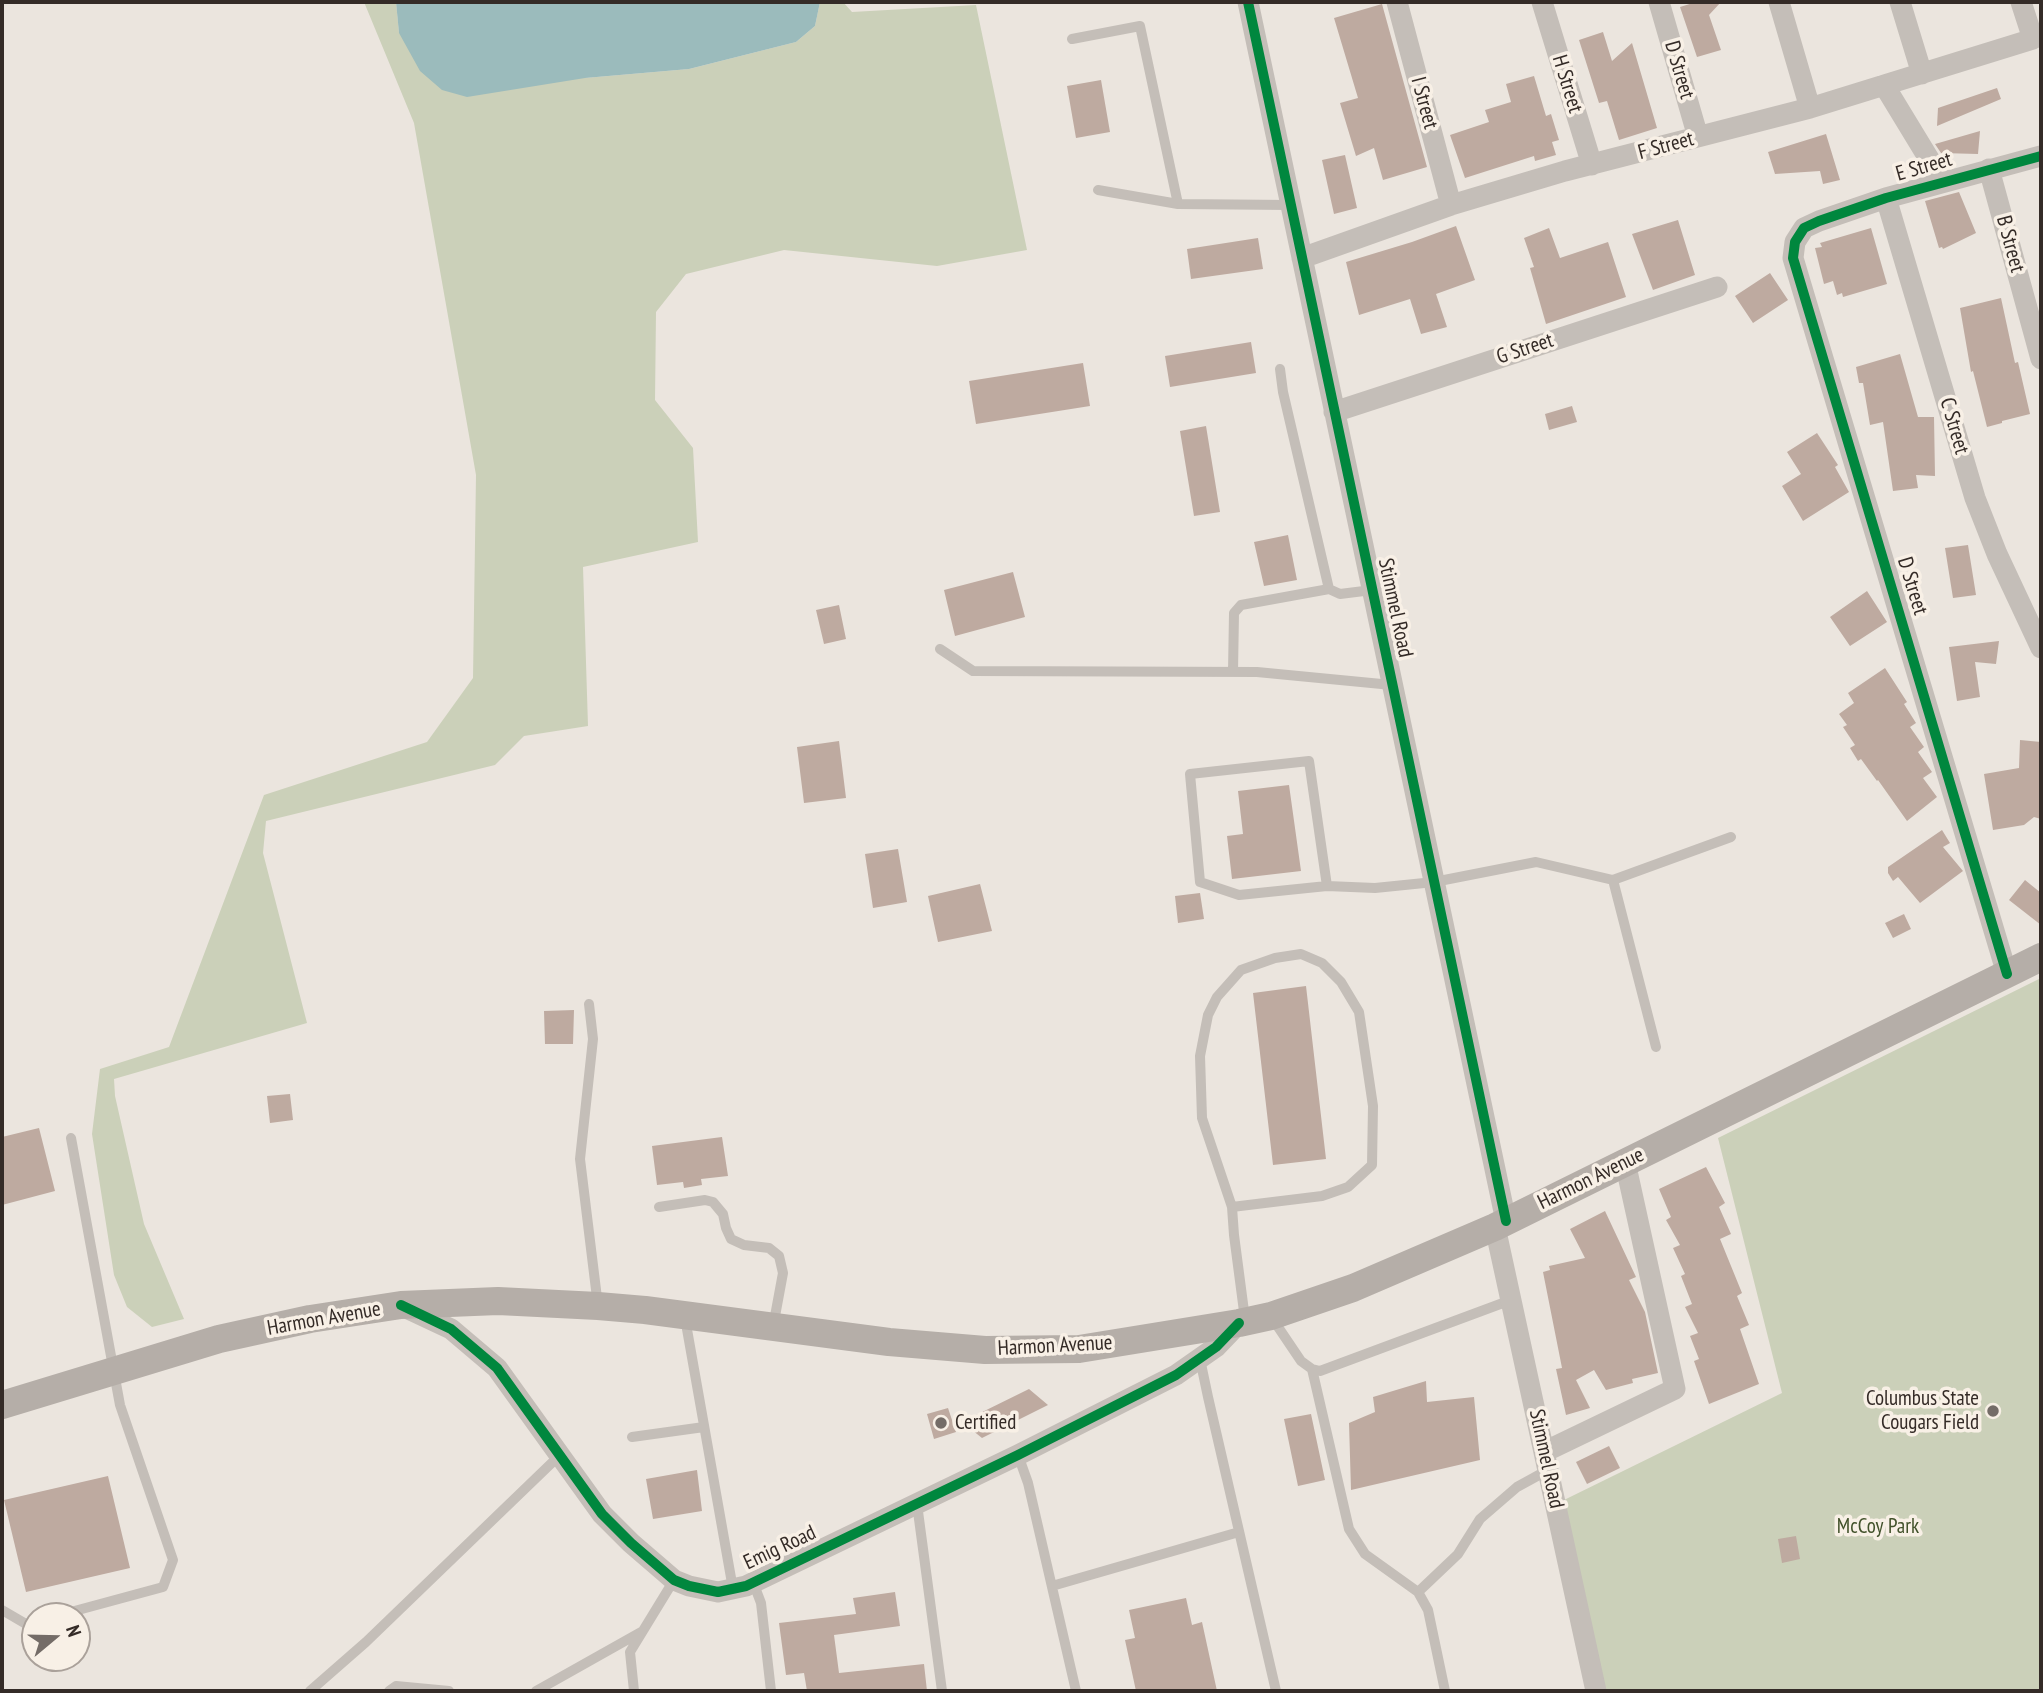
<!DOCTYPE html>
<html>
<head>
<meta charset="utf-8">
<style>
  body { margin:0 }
  #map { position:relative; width:2043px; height:1693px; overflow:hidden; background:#ebe5de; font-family:"PT Sans Narrow",sans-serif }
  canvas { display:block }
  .frame { position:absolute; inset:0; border:4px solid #342b27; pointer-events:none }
  .north { position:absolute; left:21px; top:1602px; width:70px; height:70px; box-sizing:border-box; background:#f8f0e6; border:2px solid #aaa19a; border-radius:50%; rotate:71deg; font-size:19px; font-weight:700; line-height:28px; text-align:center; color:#342b27 }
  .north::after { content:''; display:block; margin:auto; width:24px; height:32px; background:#746c67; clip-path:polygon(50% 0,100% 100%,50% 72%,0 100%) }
</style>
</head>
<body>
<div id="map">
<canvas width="2043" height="1693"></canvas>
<div class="frame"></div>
<div class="north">N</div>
</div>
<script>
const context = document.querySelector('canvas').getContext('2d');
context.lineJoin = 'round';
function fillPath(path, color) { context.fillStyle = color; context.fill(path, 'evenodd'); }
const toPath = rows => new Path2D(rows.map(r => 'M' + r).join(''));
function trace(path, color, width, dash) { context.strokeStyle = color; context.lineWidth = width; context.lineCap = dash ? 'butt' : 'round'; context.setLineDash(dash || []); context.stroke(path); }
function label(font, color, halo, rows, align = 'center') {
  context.font = font + ' "PT Sans Narrow",sans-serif'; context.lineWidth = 7; context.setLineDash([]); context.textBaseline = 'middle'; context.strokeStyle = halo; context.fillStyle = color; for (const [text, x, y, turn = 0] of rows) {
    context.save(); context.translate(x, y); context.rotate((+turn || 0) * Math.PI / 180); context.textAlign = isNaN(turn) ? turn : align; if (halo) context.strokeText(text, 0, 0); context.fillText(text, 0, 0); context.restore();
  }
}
fillPath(toPath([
  [364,2,396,2,399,33,585,78,689,69,796,42,815,26,820,2,843,2,852,12,976,5,1027,250,937,266,784,250,686,274,656,312,655,400,693,448,698,542,583,567,588,726,524,736,495,765,266,821,263,853,307,1023,114,1079,115,1096,144,1224,184,1319,152,1327,127,1307,114,1275,92,1134,100,1069,169,1047,264,795,427,742,473,678,476,475,414,123],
  [2041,978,2041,1691,1606,1691,1564,1500,1782,1393,1718,1138]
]), '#cbd0b9');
fillPath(toPath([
  [396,2,820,2,815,26,796,42,689,69,585,78,467,97,442,90,420,71,399,33]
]), '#9bbbbc');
fillPath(toPath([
  [1696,2,1721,2,1709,15,1721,50,1697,57,1680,7],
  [1382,4,1427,167,1383,180,1374,148,1356,156,1340,103,1358,98,1334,18],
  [1603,32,1612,61,1632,43,1657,128,1619,140,1607,101,1599,103,1579,40],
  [1534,76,1546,116,1551,114,1559,140,1552,142,1556,155,1535,161,1534,156,1465,178,1450,135,1489,122,1485,110,1511,102,1506,84],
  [1101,80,1110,132,1076,138,1067,86],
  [1997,88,2001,99,1937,126,1938,108],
  [1980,131,1978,154,1941,153,1935,144],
  [1826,134,1840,180,1823,184,1820,171,1775,174,1768,152],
  [1345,155,1357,208,1334,214,1322,160],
  [1959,192,1976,233,1943,249,1942,247,1939,248,1925,201],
  [1678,220,1695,275,1653,290,1632,234],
  [1456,226,1475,280,1436,294,1447,327,1421,334,1410,299,1359,315,1346,262,1412,242],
  [1549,228,1560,258,1608,242,1626,297,1546,324,1530,268,1534,267,1524,238],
  [1871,228,1887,284,1843,297,1842,293,1837,295,1833,281,1824,284,1815,248,1822,247,1820,243],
  [1258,238,1263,269,1191,279,1187,249],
  [1770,273,1788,300,1753,323,1735,296],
  [2001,298,2015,363,2018,362,2030,414,2002,421,2002,423,1987,427,1973,371,1971,372,1960,308],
  [1251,342,1256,373,1170,387,1165,356],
  [1900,354,1918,417,1934,417,1935,476,1916,475,1918,488,1893,491,1883,422,1870,425,1863,383,1859,383,1856,367],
  [1083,363,1090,406,976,424,969,381],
  [1572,406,1577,422,1549,430,1545,414],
  [1206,426,1220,512,1194,516,1180,431],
  [1817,433,1838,465,1835,467,1849,492,1803,521,1782,486,1801,474,1787,452],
  [1288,535,1297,580,1264,586,1254,542],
  [1968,545,1976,595,1953,598,1945,548],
  [1013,572,1025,617,955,636,944,590],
  [1867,591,1887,622,1850,646,1830,617],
  [839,605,846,639,824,644,816,610],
  [1999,641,1996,664,1975,662,1980,697,1957,701,1949,647],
  [1885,668,1907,702,1904,704,1916,723,1910,727,1924,747,1918,752,1932,772,1923,778,1937,797,1907,821,1878,780,1877,781,1861,759,1858,761,1850,748,1855,745,1843,727,1847,725,1839,714,1854,703,1848,693],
  [2020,740,2041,742,2041,819,2034,817,2024,825,1993,830,1984,774,2019,768],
  [839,741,846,798,804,803,797,747],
  [1289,785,1301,871,1232,879,1227,836,1243,834,1238,791],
  [1942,830,1950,843,1943,847,1963,871,1920,903,1898,877,1893,881,1888,873,1888,867],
  [898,849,907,902,873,908,865,854],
  [2025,880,2041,893,2041,925,2009,900],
  [980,884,992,931,938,942,928,896],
  [1200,893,1204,919,1178,923,1175,896],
  [1904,914,1911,929,1893,938,1885,923],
  [1306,986,1326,1159,1273,1165,1253,993],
  [574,1010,573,1044,545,1044,544,1011],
  [290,1094,293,1120,270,1123,267,1096],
  [39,1128,55,1191,2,1205,2,1137],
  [722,1137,728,1176,701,1179,702,1185,684,1188,683,1182,657,1185,652,1146],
  [1706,1167,1725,1203,1719,1207,1731,1234,1720,1239,1742,1293,1737,1296,1749,1325,1740,1329,1759,1384,1709,1404,1694,1361,1699,1359,1690,1336,1698,1333,1685,1307,1692,1304,1681,1276,1685,1274,1673,1248,1680,1245,1666,1220,1671,1217,1659,1189],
  [1605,1211,1636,1277,1629,1280,1645,1312,1658,1373,1632,1379,1633,1383,1606,1390,1594,1370,1576,1380,1590,1408,1566,1415,1556,1369,1562,1368,1543,1272,1550,1270,1549,1266,1585,1258,1570,1229],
  [1426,1381,1427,1402,1474,1397,1480,1460,1351,1490,1349,1423,1375,1412,1373,1397],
  [1029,1389,1048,1405,982,1438,962,1422],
  [948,1408,956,1432,934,1439,927,1414],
  [1311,1414,1325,1480,1298,1486,1284,1419],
  [1609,1446,1620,1468,1587,1484,1576,1462],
  [697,1470,702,1511,653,1519,646,1479],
  [108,1476,130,1568,26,1592,4,1500],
  [1796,1536,1800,1559,1782,1563,1778,1539],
  [895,1592,900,1626,834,1635,839,1673,924,1664,927,1691,807,1691,804,1673,786,1675,779,1623,856,1614,853,1598],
  [1186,1598,1192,1625,1202,1622,1217,1691,1136,1691,1125,1640,1135,1638,1129,1610]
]), '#beaaa0');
trace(toPath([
  [1072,39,1140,26,1178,204,1290,205],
  [1098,190,1178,204],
  [1280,369,1283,392,1329,589,1340,594,1372,590],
  [940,649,973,671,1257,672,1392,685],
  [1233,672,1234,613,1241,605,1329,589],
  [1613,880,1656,1047],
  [1327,886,1239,895,1200,882,1190,774,1309,761,1327,886,1375,888,1434,882,1536,862,1613,880,1731,837],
  [589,1004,593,1039,580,1159,598,1306],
  [659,1207,705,1200,713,1202,723,1214,726,1228,731,1239,744,1245,769,1248,779,1256,783,1273,773,1327],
  [1232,1207,1202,1118,1200,1056,1208,1015,1217,997,1241,970,1275,958,1301,954,1322,963,1341,982,1359,1012,1373,1106,1372,1165,1348,1187,1322,1196,1232,1207,1234,1235,1245,1319],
  [685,1318,733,1589],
  [1272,1318,1301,1361,1312,1369,1320,1371,1511,1300],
  [1200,1359,1208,1397,1276,1691],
  [1312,1369,1349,1529,1365,1554,1418,1592,1428,1610,1445,1691],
  [632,1437,704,1427],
  [1018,1455,1028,1483,1076,1691],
  [917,1504,942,1691],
  [753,1582,761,1603,771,1691],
  [1052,1586,1239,1532],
  [1418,1592,1458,1554,1480,1519,1517,1487,1548,1470],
  [2,1610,26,1624,35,1622],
  [56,1616,163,1587,173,1560,120,1405,71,1138],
  [310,1691,366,1642,561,1454],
  [389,1691,396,1686,449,1691],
  [536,1691,641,1632],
  [634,1691,630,1652,674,1580]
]), '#c4beb8', 10);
trace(toPath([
  [1248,2,1506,1221],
  [1397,2,1451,205],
  [1542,2,1592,165],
  [1659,2,1698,137],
  [1779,2,1810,108],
  [1900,2,1922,74],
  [1884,85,1943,182],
  [1989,169,2041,359],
  [1886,198,1975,498,1997,554,2041,648],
  [1302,258,1451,205,1565,171,1810,108,2033,39,2021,2],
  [1334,412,1717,287],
  [2007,974,1793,258,1795,242,1804,228,1819,221,1886,198,2041,156],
  [1495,1227,1596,1691],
  [402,1306,451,1329,497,1368,602,1514,631,1543,674,1580,689,1586,718,1592,746,1586,1018,1455,1176,1375,1216,1347,1239,1323],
  [1544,1452,1675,1389,1625,1162]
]), '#c4beb8', 21);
trace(toPath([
  [2,1405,219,1339,310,1319,401,1305,498,1301,598,1306,645,1310,889,1342,985,1350,1079,1349,1239,1323,1271,1316,1353,1288,1495,1227,2041,957]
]), '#b5aea8', 28);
trace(toPath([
  [1248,2,1506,1221],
  [2007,974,1793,258,1795,242,1804,228,1819,221,1886,198,2041,156],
  [401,1305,451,1329,497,1368,602,1514,631,1543,674,1580,689,1586,718,1592,746,1586,1018,1455,1176,1375,1216,1347,1239,1323]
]), '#00873e', 10);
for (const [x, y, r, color] of [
  [1993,1411,7,"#746c67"],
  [941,1423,7,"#746c67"]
]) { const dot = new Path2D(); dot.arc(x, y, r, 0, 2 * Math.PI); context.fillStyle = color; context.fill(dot); trace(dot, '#f8f0e6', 2.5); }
label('21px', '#342b27', '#f8f0e6', [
  ["D Street",1679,70,74],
  ["H Street",1567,84,73],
  ["I Street",1424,103,75],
  ["F Street",1666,146,-15],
  ["E Street",1924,167,-16],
  ["B Street",2010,244,75],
  ["G Street",1525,349,-18],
  ["C Street",1954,426,74],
  ["D Street",1912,586,73],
  ["Stimmel Road",1395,608,78],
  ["Harmon Avenue",1591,1179,-26],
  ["Harmon Avenue",324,1319,-10],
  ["Harmon Avenue",1055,1346,-3],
  ["Stimmel Road",1546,1459,78],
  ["Emig Road",780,1548,-25]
]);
label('21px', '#342b27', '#f8f0e6', [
  ["Columbus State",1979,1399],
  ["Cougars Field",1979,1423],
  ["Certified",955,1423,"left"]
], 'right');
label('21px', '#42522b', '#f8f0e6', [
  ["McCoy Park",1878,1527]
]);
</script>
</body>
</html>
